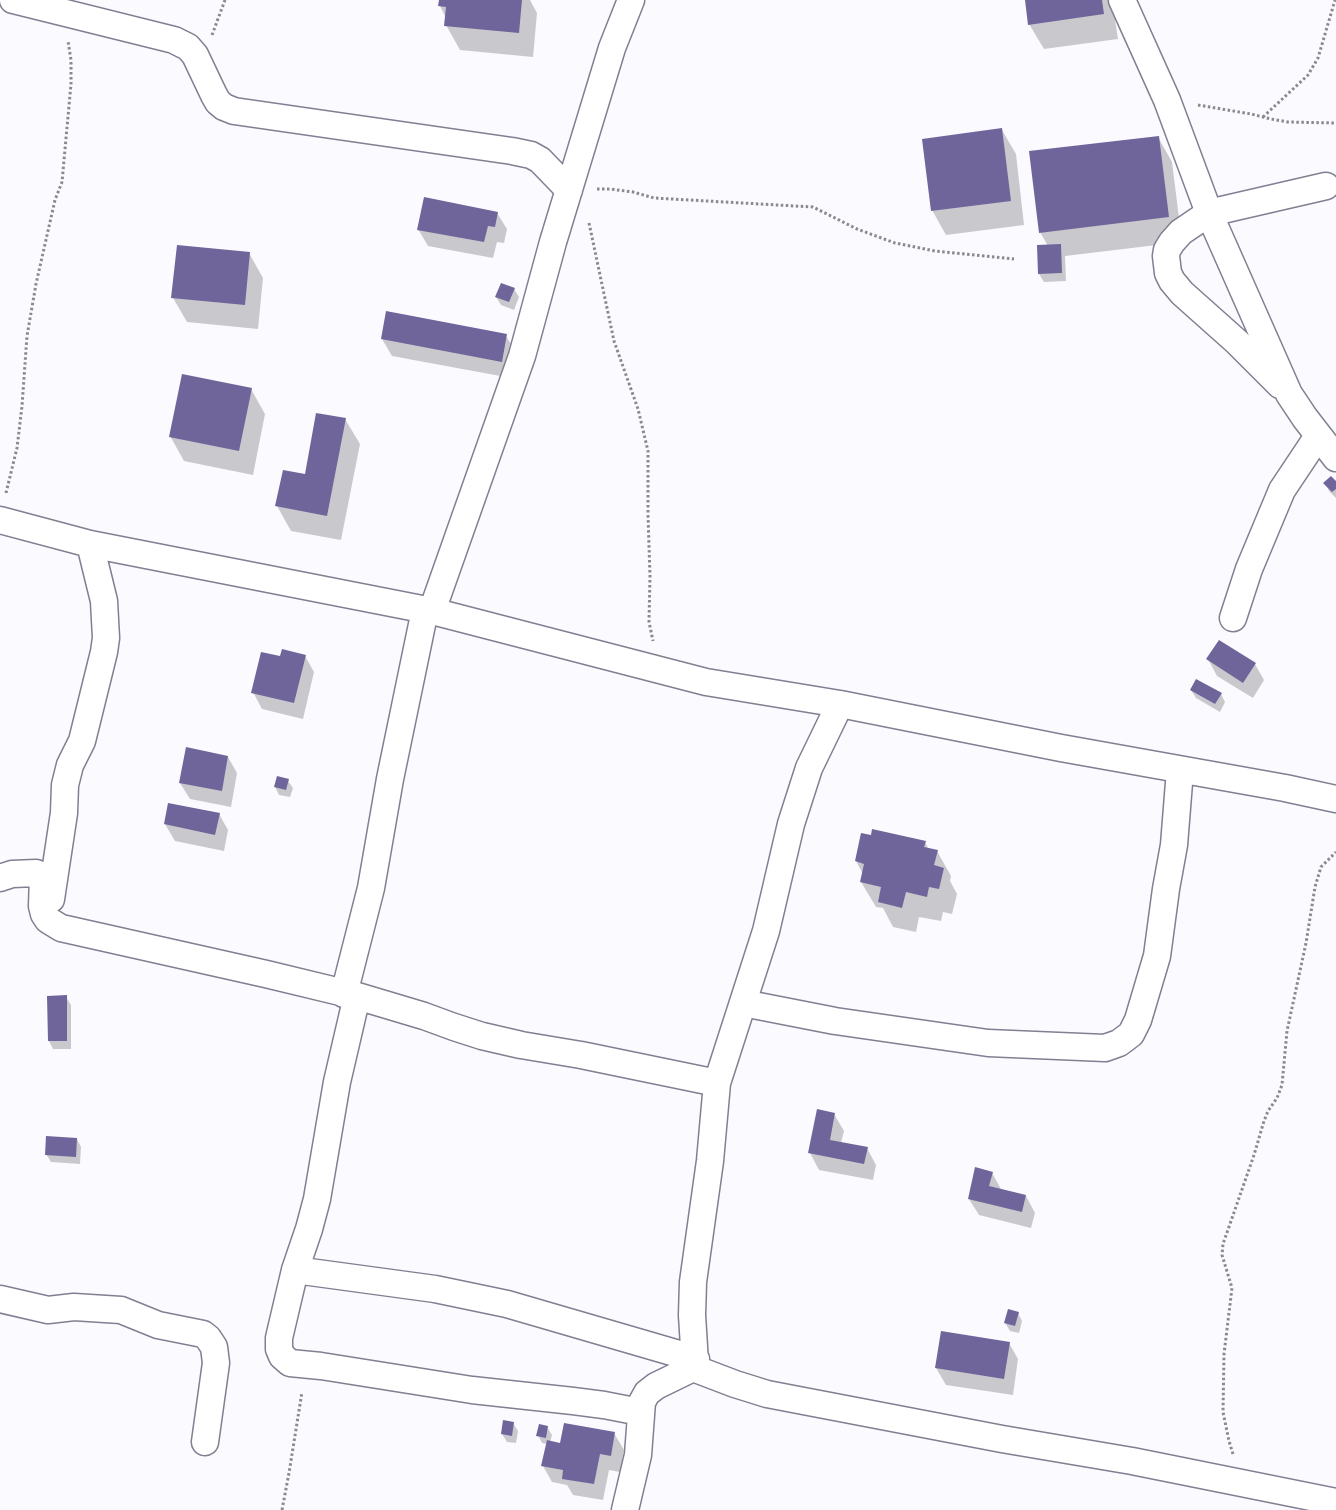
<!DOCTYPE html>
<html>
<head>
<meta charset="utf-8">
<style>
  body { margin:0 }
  canvas { display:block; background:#fbfaff }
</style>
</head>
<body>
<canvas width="1336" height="1510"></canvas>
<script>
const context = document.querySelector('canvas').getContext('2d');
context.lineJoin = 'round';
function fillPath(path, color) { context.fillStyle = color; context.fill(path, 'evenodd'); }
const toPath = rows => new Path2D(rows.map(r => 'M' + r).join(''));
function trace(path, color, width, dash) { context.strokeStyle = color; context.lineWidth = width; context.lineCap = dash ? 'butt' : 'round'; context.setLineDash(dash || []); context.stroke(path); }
fillPath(toPath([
  [440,0,530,0,537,13,533,57,460,50,446,25,446,18,440,6],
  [1026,0,1112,0,1118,39,1044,49,1029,24],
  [1002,130,1016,154,1024,225,946,235,932,210],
  [1158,137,1172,162,1182,242,1065,256,1066,281,1044,282,1039,274,1038,247,1048,246,1040,232],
  [497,213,507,229,504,243,497,242,493,258,428,246,418,229],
  [249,253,263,278,258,329,187,322,173,298],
  [514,289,519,297,514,310,501,305,496,297],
  [506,336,516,352,511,378,392,356,382,339],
  [251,389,265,414,253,475,184,461,170,436],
  [345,419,360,444,341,540,291,531,277,506,306,475],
  [1325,483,1336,483,1336,498,1329,491],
  [305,656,314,672,303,719,262,709,253,692,281,657],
  [1208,659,1255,664,1264,680,1253,698,1217,676],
  [1191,690,1221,694,1225,702,1220,712,1196,698],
  [228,757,237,773,231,807,190,799,180,783],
  [288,781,293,788,290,797,279,795,275,787],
  [219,814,228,830,224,851,175,841,165,824],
  [925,842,929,850,937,851,951,876,950,881,957,894,952,914,943,912,941,921,919,917,916,932,893,927,883,908,876,907,861,882,863,874,856,861],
  [49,997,66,997,71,1005,71,1049,53,1049,49,1041],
  [834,1114,844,1131,841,1143,867,1148,876,1165,873,1180,819,1170,810,1153],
  [77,1139,81,1147,80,1164,51,1162,46,1154],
  [992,1173,1001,1189,1026,1196,1035,1213,1031,1228,979,1215,969,1199],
  [1018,1313,1022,1321,1019,1333,1010,1331,1005,1323],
  [1009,1343,1018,1359,1013,1395,946,1385,936,1368],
  [513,1423,518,1431,516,1443,507,1442,502,1434],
  [547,1427,552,1435,550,1442,561,1444,614,1433,624,1450,620,1472,609,1470,603,1500,573,1495,567,1485,552,1482,543,1466,547,1444,542,1443,538,1435]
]), '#0003');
fillPath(toPath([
  [439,0,522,0,519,33,444,26,446,7,438,6],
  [1025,0,1102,0,1104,14,1028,25],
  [1002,128,1011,201,931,211,922,139],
  [1159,136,1169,217,1039,233,1029,151],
  [424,197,498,212,495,227,488,226,484,242,417,230],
  [1061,244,1062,273,1038,274,1037,245],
  [177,245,250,252,245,305,171,298],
  [501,283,515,288,509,302,495,297],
  [386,311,507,334,502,362,381,339],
  [182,374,252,388,239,451,169,437],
  [316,413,346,418,327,516,275,506,283,470,305,474],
  [1331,476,1336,481,1336,489,1332,492,1323,483],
  [1219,640,1256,663,1243,683,1206,659],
  [282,649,306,655,294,703,251,693,261,652,280,656],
  [1196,679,1222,693,1215,704,1190,690],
  [186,747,228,756,222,791,179,783],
  [277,776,289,779,286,790,274,787],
  [168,803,220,813,215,835,164,824],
  [872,829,926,841,924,847,938,850,934,865,944,868,939,889,929,887,927,897,906,892,902,908,878,902,881,887,860,882,864,864,855,861,861,833,871,835],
  [67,995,67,1041,48,1041,47,996],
  [817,1109,835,1113,830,1140,868,1147,864,1164,808,1153],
  [46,1136,77,1138,76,1157,45,1155],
  [975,1167,993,1172,989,1186,1026,1195,1022,1212,968,1199],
  [1008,1309,1019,1312,1015,1326,1004,1323],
  [941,1331,1010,1342,1004,1379,935,1368],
  [503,1420,514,1422,512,1436,501,1434],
  [564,1423,615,1432,611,1456,600,1454,594,1484,562,1479,563,1470,541,1466,547,1440,560,1443],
  [539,1424,548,1426,546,1438,536,1436]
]), '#6f659a');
const street = toPath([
  [13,0,174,40,188,47,195,55,214,95,218,102,224,107,234,111,512,151,531,155,540,160,569,190],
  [1122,0,1167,100,1209,213,1289,394,1305,418,1336,458],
  [1280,385,1237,342,1182,293,1172,281,1168,273,1166,256,1167,250,1172,242,1181,232,1209,213,1326,186],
  [0,520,90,544,432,611,706,682,840,704,1061,748,1285,788,1336,799],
  [432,611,522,356,553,242,612,48,631,0],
  [1233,618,1249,569,1282,490,1318,436],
  [0,878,12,874,36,873,41,875,43,877,42,906,44,914,48,920,61,928,266,974,357,996,424,1016,454,1027,482,1036,521,1045,581,1055,717,1083],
  [51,899,64,813,65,785,70,765,82,741,104,652,106,638,104,601,90,544],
  [344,994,371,888,390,779,425,610],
  [357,996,337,1082,317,1199,309,1229,295,1270,279,1338,279,1349,282,1356,290,1363,321,1366,472,1390,573,1401,604,1405,640,1412],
  [743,1003,835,1021,988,1043,1105,1048,1119,1043,1131,1034,1138,1020,1157,956,1166,889,1174,845,1180,770],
  [295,1270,435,1289,507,1304,696,1359],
  [0,1299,48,1310,74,1307,121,1310,158,1325,203,1334,208,1338,214,1347,216,1363,205,1442],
  [693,1368,735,1384,767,1394,1002,1439,1132,1461,1336,1502],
  [625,1510,638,1455,642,1402,647,1393,656,1386,693,1368,695,1363,692,1315,693,1282,710,1161,717,1083,766,931,791,824,809,768,840,704]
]);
trace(street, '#817f91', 29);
trace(toPath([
  [212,35,225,0],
  [1198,105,1251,114,1271,119,1288,122,1336,123],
  [1263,117,1308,75,1318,58,1335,0],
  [597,189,610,189,633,192,654,198,813,207,857,229,895,243,935,251,1014,259],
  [589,223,614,341,638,409,648,451,648,515,650,576,649,622,653,641],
  [6,493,17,448,22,406,27,336,36,284,55,200,62,182,71,84,71,60,68,41],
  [1233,1454,1229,1441,1223,1412,1224,1354,1232,1288,1222,1255,1223,1244,1254,1155,1264,1121,1268,1111,1277,1098,1282,1085,1287,1031,1306,943,1315,887,1321,867,1336,852],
  [282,1510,289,1473,302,1392]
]), '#8a898e', 3, [2.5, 2.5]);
trace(street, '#fff', 26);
</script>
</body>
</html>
